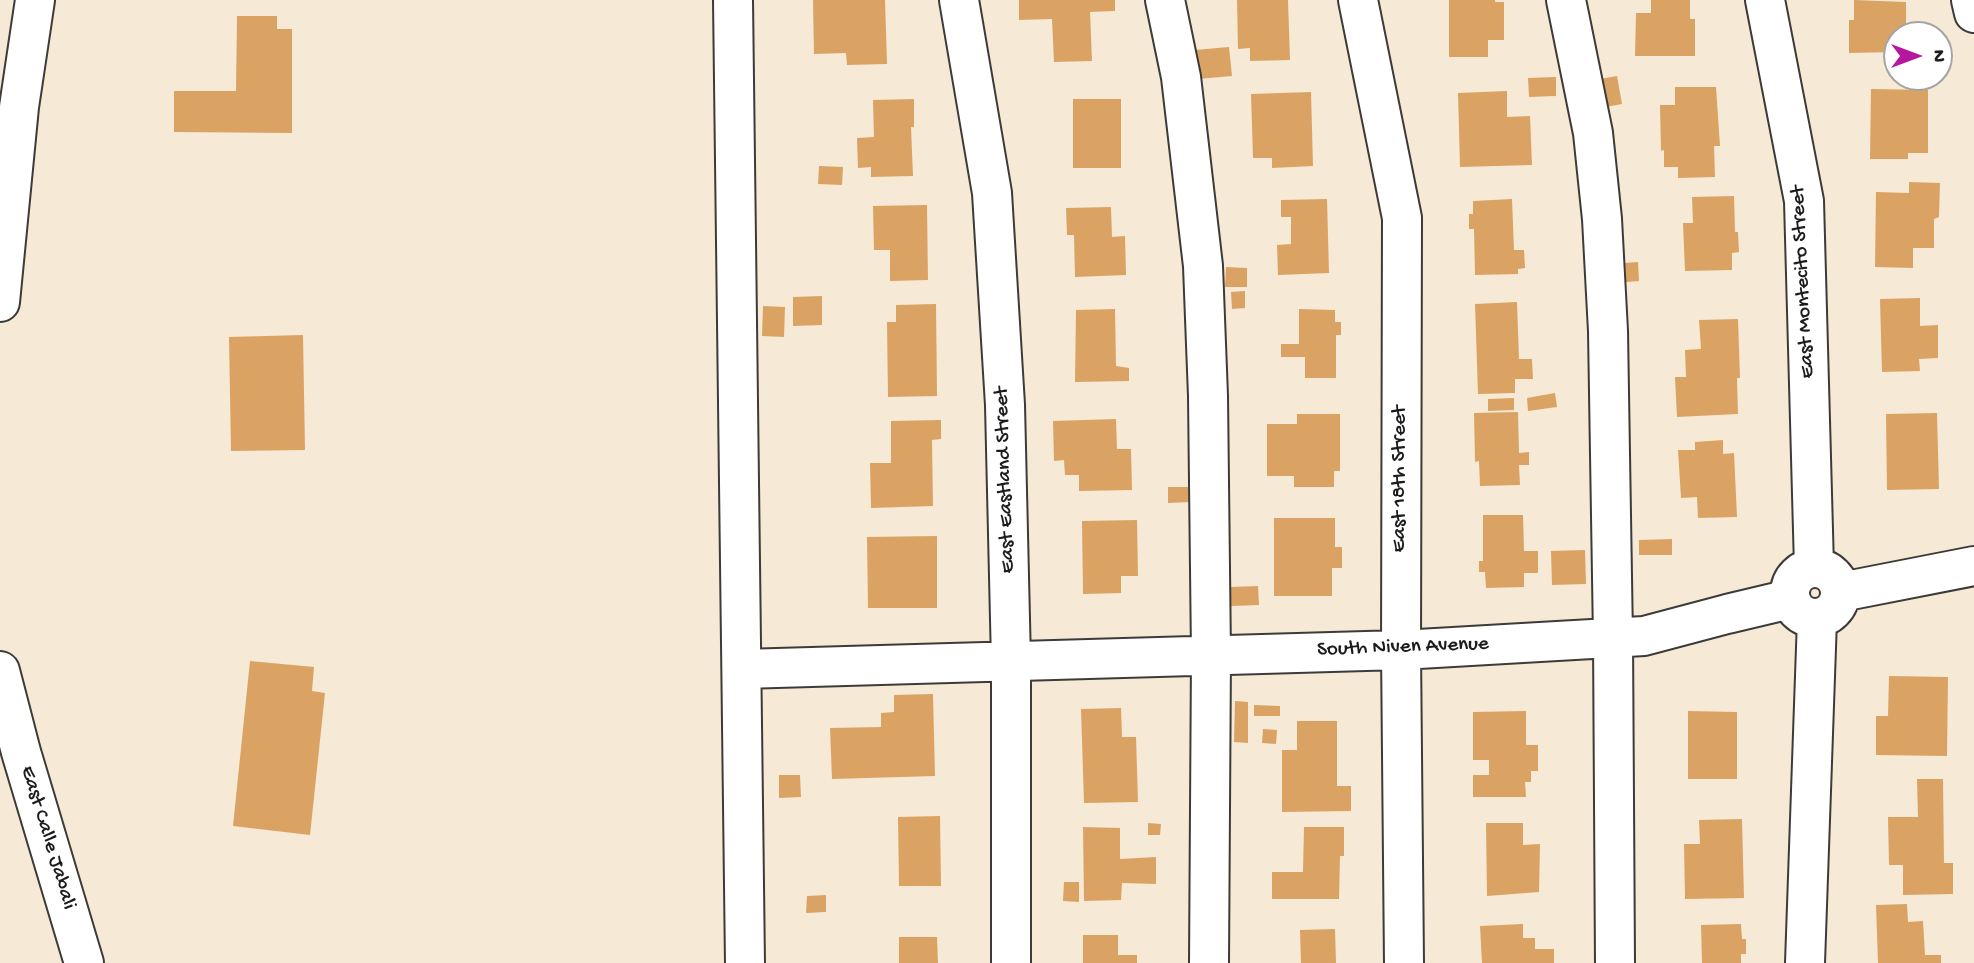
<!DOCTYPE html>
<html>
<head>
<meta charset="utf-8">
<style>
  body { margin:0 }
  #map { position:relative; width:1974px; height:963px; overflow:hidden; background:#f6e9d6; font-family:"Gochi Hand",sans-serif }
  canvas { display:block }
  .north { position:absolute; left:1883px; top:21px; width:70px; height:70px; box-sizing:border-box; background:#fff; border:2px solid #a4a4a4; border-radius:50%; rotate:90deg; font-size:19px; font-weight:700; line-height:28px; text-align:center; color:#1c1c1c }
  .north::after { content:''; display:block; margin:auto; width:24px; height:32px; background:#b5179e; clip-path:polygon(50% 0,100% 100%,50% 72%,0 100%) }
</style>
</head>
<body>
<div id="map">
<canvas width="1974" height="963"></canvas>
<div class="north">N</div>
</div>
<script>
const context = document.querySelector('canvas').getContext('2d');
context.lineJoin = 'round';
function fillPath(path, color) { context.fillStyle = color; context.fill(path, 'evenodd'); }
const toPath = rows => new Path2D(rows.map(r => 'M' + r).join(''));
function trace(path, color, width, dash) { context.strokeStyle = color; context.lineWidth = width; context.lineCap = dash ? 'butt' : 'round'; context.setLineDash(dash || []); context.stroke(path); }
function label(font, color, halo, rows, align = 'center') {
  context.font = font + ' "Gochi Hand",sans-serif'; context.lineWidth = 5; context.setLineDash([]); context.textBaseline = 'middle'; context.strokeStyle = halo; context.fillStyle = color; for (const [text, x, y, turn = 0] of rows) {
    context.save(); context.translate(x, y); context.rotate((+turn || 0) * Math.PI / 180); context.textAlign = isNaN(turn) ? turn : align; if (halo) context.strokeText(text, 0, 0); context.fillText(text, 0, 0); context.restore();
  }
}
fillPath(toPath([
  [813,0,885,0,887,64,847,65,846,53,814,54],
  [1019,0,1115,0,1115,11,1090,12,1092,61,1054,62,1052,19,1019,20],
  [1237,0,1288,0,1290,60,1250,61,1250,48,1238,49],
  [1449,0,1495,0,1495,2,1504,2,1504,40,1488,40,1488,57,1449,57],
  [1651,0,1690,0,1690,19,1695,19,1695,56,1635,56,1636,13,1651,13],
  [1854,0,1906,2,1906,35,1897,35,1897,52,1849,53,1849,20,1854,20],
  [237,16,277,16,277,29,292,29,292,133,174,132,174,91,236,91],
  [1229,47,1232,76,1198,79,1195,50],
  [1617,76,1622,104,1606,107,1600,79],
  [1556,77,1556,96,1529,97,1528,78],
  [1675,87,1716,87,1720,146,1714,146,1715,177,1678,178,1678,167,1664,167,1664,150,1661,151,1660,105,1675,105],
  [1871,89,1928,90,1928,153,1908,153,1908,159,1870,159],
  [1507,91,1507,117,1530,116,1532,165,1460,167,1458,93],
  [1311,92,1313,166,1272,168,1272,158,1253,158,1251,94],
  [914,99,914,127,911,127,913,176,871,177,871,167,858,168,857,138,874,137,873,100],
  [1073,99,1121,99,1121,168,1073,168],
  [819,166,843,167,842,185,818,184],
  [1909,182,1940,183,1939,217,1934,219,1934,248,1913,248,1913,268,1875,267,1876,192,1909,193],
  [1734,196,1735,232,1738,232,1739,252,1732,253,1732,270,1685,271,1683,223,1693,223,1692,197],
  [1327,199,1329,273,1278,275,1277,245,1291,244,1291,217,1281,217,1281,200],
  [1512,199,1514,250,1524,250,1525,268,1518,269,1518,274,1475,275,1474,229,1469,229,1469,214,1473,214,1473,201],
  [927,205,928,280,890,281,890,250,874,250,873,206],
  [1111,207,1112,237,1125,236,1126,275,1075,277,1074,235,1067,235,1066,208],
  [1638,262,1639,281,1626,282,1625,263],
  [1226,267,1247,268,1247,287,1225,287],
  [1245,291,1245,308,1232,309,1231,292],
  [822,296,822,325,793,326,793,297],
  [1920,298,1920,326,1938,325,1938,358,1919,359,1920,371,1882,372,1880,299],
  [1517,302,1519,359,1532,359,1533,379,1515,379,1515,393,1478,394,1475,304],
  [936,304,937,396,888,397,887,322,896,322,896,305],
  [763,306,785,307,784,337,762,336],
  [1115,309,1116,366,1129,368,1129,381,1075,382,1076,310],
  [1299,309,1335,310,1335,322,1341,322,1341,335,1336,335,1336,378,1305,378,1305,357,1281,357,1281,344,1299,344],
  [1738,319,1740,378,1737,378,1738,414,1677,417,1675,377,1686,377,1685,350,1701,349,1699,320],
  [303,335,305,450,231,451,229,337],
  [1555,393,1557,407,1528,411,1527,398],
  [1514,398,1514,410,1488,411,1488,399],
  [1518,412,1519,453,1529,452,1529,465,1519,465,1520,485,1480,486,1479,461,1475,462,1474,413],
  [1937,413,1939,489,1887,490,1886,414],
  [1297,414,1340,414,1340,471,1334,471,1334,487,1294,487,1294,476,1267,476,1267,424,1297,424],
  [1116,419,1117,449,1131,449,1132,490,1079,491,1079,475,1065,475,1064,460,1054,461,1053,421],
  [941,420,941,439,932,440,933,506,871,508,870,463,891,463,891,421],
  [1723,440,1723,454,1734,453,1737,517,1698,518,1697,497,1681,498,1678,450,1695,450,1695,442],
  [1168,487,1189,487,1190,502,1168,503],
  [1483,515,1523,515,1524,551,1538,551,1538,573,1524,573,1524,587,1486,588,1485,572,1479,572,1479,561,1483,561],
  [1274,518,1335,518,1335,547,1342,547,1342,568,1332,568,1332,596,1274,596],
  [1137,520,1138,576,1121,576,1121,593,1083,594,1082,521],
  [937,536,937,608,868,608,867,537],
  [1672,539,1672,555,1639,555,1639,540],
  [1585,550,1586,584,1552,585,1551,551],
  [1258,586,1259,605,1231,606,1231,587],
  [250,661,314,667,312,691,325,693,310,835,233,826],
  [1889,676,1948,677,1947,756,1876,755,1876,716,1888,716],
  [933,694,935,776,832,779,830,728,881,727,881,713,894,712,894,695],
  [1235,701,1248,702,1248,743,1234,742],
  [1254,705,1280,706,1280,716,1254,716],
  [1121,708,1122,737,1136,737,1138,802,1084,803,1081,709],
  [1526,711,1526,745,1538,745,1538,771,1531,771,1531,782,1525,782,1526,797,1473,797,1473,775,1489,775,1489,760,1473,760,1473,712],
  [1688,711,1737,712,1737,779,1688,779],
  [1297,721,1337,721,1337,786,1351,786,1351,811,1282,812,1282,750,1297,750],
  [1263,729,1277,730,1276,744,1262,743],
  [779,775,800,775,801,797,779,798],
  [1917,779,1943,779,1944,863,1953,863,1953,894,1903,895,1903,865,1889,865,1888,817,1918,817],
  [940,816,941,886,899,886,898,817],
  [1742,819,1744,898,1685,899,1684,844,1700,844,1699,820],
  [1148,823,1161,824,1160,835,1148,835],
  [1486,823,1523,823,1523,845,1540,844,1539,892,1487,896],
  [1083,827,1120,828,1120,859,1156,857,1156,884,1122,883,1121,900,1084,901],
  [1304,827,1344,827,1344,856,1340,856,1339,899,1272,899,1272,872,1303,872],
  [1064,882,1079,882,1079,902,1063,901],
  [826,895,826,912,806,913,807,896],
  [1907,904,1908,922,1923,921,1925,955,1941,955,1941,963,1878,963,1876,905],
  [1523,924,1523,938,1535,938,1535,949,1554,949,1554,963,1482,963,1480,926],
  [1741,924,1742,939,1746,939,1746,954,1741,954,1741,963,1702,963,1701,925],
  [1335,929,1336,963,1301,963,1300,930],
  [1083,935,1118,935,1118,955,1137,955,1137,963,1083,963],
  [899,937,937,937,938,963,899,963]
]), '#dba363');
const minor = toPath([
  [733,0,745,963],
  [959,0,992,193,1005,405,1011,662,1011,963],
  [1165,0,1181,77,1203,266,1208,396,1211,655,1209,963],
  [1358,0,1402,218,1401,650,1404,963],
  [1566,0,1593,133,1602,219,1608,331,1613,638,1615,963],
  [1765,0,1804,201,1814,567],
  [1971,0,1974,13],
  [0,302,19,107,35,0],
  '1790 593a25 25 0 1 1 50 0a25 25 0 1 1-50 0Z',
  [1841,592,1974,566],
  [742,669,1401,650,1644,636,1727,614,1790,599],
  [0,671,21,752,84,963],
  [1805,963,1817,619]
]);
trace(minor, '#3d3b38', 42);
trace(minor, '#fff', 38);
label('21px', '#1c1c1c', '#fff', [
  ["East Montecito Street",1804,282,-93],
  ["East 18th Street",1401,479,-90],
  ["East Eastland Street",1006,480,-92],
  ["South Niven Avenue",1403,648,-2],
  ["East Calle Jabali",47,838,73]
]);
</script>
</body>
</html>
